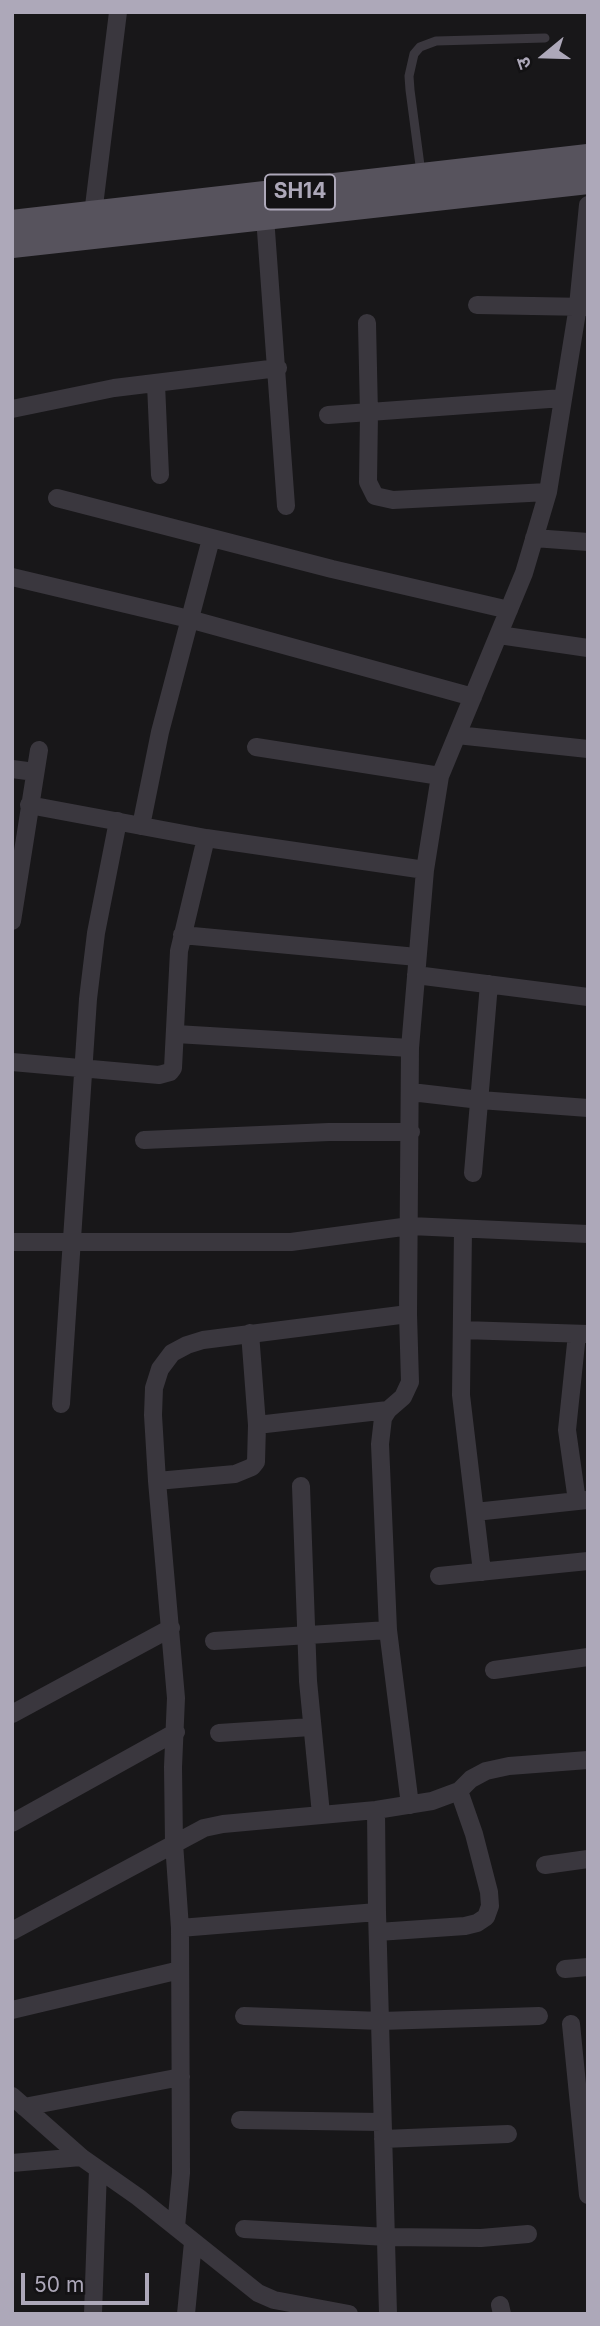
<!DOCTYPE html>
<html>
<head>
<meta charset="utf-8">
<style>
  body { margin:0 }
  #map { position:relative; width:600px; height:2326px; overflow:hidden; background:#181719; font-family:Inter,"Noto Sans Devanagari",sans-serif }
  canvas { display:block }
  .frame { position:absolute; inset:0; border:14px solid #ada8b9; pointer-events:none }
  .north { position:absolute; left:509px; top:21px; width:70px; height:70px; -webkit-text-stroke:5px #131214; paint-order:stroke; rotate:251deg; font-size:19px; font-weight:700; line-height:28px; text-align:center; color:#ada8b9 }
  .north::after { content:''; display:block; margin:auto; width:24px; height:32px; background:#ada8b9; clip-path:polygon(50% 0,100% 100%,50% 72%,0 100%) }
  .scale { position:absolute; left:21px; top:2273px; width:128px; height:32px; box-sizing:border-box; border:4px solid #ada8b9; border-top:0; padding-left:9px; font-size:21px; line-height:24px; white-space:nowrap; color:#ada8b9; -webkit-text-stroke:5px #131214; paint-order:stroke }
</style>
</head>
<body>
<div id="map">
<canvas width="600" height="2326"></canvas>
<div class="frame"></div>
<div class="north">उ</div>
<div class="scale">50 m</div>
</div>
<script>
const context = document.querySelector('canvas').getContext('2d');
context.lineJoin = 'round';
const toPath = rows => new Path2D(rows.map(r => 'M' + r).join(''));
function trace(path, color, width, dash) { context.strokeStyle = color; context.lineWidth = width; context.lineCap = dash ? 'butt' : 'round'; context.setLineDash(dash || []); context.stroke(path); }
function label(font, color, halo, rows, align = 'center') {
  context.font = font + ' Inter,sans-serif'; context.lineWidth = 5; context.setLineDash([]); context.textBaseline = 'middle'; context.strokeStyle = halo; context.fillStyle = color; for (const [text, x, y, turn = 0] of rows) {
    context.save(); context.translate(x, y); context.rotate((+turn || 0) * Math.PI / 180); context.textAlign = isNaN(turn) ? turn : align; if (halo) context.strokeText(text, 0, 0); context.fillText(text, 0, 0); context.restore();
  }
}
trace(toPath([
  [421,173,410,90,409,76,414,54,420,47,436,41,545,38]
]), '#3a373e', 9);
trace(toPath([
  [93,214,118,12],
  [265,217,286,506],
  [477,305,588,307],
  [367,323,369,414,368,482,375,496,393,500,548,492],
  [156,384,160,475],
  [12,409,114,388,278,368],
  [328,415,563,398],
  [57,498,332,569,509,610],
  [534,538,588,542],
  [12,577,189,619,473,697],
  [499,635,588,648],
  [457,735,588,749],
  [256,747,440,776],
  [12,769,35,772],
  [29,805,206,838,425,870],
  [141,826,160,732,211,539],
  [12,921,39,750],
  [182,935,417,957],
  [416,975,588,997],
  [176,1034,410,1048],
  [12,1062,159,1075,170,1072,173,1068,179,951,206,838],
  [411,1092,480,1100,588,1108],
  [144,1140,329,1132,411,1132],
  [473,1173,489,984],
  [463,1229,461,1395,482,1572],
  [12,1242,291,1242,410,1226,588,1234],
  [462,1330,588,1334],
  [577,1334,567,1430,577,1501],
  [61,1404,88,999,96,933,118,821],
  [257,1425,388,1410],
  [157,1481,235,1474,252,1467,256,1462,257,1425,250,1333],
  [301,1486,308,1681,321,1814],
  [475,1512,587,1500],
  [439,1576,588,1561],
  [214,1641,388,1630],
  [494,1670,588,1657],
  [12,1714,171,1628],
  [219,1733,311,1727],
  [459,1791,471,1779,486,1771,509,1766,588,1760],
  [410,1805,388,1630,380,1444,383,1418,388,1410,403,1397,410,1382,408,1314,410,1048,425,870,440,776,524,573,548,492,578,306,588,205],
  [376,1810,377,1912,388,2314],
  [12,1823,176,1732],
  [545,1865,588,1859],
  [180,1928,377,1912],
  [12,1931,204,1828,223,1824,376,1810,432,1801,459,1791,474,1834,489,1892,490,1906,486,1917,477,1923,465,1926,378,1932],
  [565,1969,588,1967],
  [12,2010,180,1970],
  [244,2016,381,2021,539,2016],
  [571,2024,588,2195],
  [12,2096,81,2157,138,2197,258,2293,274,2300,349,2314],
  [24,2107,181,2077],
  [240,2120,382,2122],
  [383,2139,508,2134],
  [12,2163,81,2157],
  [176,2227,181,2173,180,1928,174,1843,173,1767,176,1698,157,1481,153,1415,154,1388,160,1369,172,1353,187,1345,203,1340,408,1314],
  [244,2229,387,2237,481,2238,528,2234],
  [500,2305,502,2314],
  [93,2314,98,2169],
  [186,2314,193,2242]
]), '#3a373e', 18);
trace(toPath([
  [12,224,588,158],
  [12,244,588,180]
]), '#57535d', 28);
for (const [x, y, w] of [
  [300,192,70]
]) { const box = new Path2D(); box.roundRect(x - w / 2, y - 17.5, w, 35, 5); context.fillStyle = '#131214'; context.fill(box); trace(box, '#ada8b9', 2); }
label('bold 21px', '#ada8b9', null, [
  ["SH14",300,192]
]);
</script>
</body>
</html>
